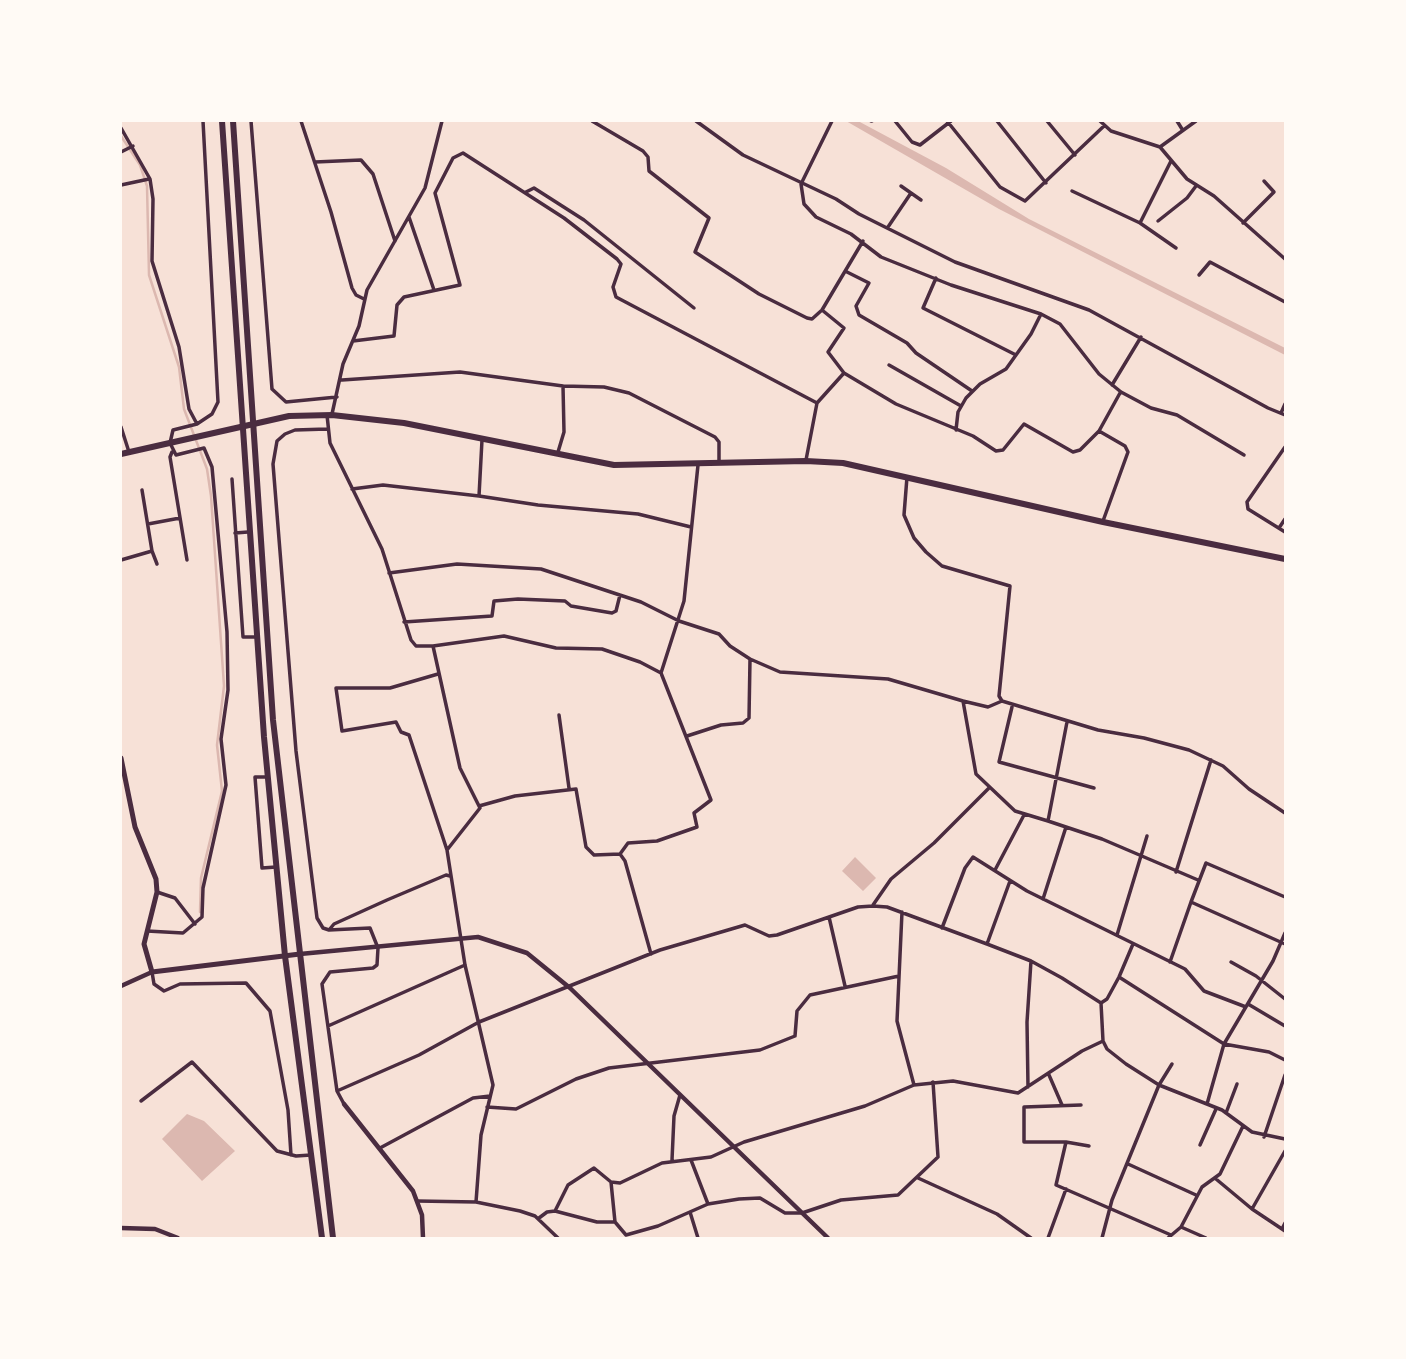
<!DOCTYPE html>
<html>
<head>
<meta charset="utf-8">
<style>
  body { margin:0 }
  #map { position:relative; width:1406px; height:1359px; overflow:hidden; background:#f7e1d7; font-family:Montserrat,sans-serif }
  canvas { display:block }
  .frame { position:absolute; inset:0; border:122px solid #fffaf5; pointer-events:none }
</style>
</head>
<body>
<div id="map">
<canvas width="1406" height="1359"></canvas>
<div class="frame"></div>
</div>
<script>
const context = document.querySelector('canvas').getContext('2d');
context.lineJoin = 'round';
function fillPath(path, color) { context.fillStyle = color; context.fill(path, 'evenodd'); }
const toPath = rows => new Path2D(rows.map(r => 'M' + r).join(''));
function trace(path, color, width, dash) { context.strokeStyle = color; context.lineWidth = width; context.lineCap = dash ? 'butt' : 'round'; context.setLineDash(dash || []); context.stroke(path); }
fillPath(toPath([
  [846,121,858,121,946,168,1029,219,1285,348,1285,355,999,209],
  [855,857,876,878,863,891,842,871],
  [187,1114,204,1121,235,1151,202,1181,162,1139]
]), '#dcb8b0');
trace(toPath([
  [121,136,140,165,147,186,149,275,179,367,184,409,207,469,211,496,224,686,217,745,222,791,201,878,200,912]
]), '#dcb8b0', 2.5);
trace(toPath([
  [251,121,272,389,286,402,337,397],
  [301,121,331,212,352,288,356,295,364,299],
  [592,121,643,151,648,157,649,171,709,218,695,252,759,294,807,318,812,319,822,310,863,241],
  [696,121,743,155,836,199,859,214,955,262,1089,310,1268,408,1285,415],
  [832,121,801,184,804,204,816,217,851,234,881,257,951,285,1041,314,1031,334,1006,369,980,384,966,398,958,412,956,430],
  [871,121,872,121],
  [895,121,912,142,920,145,951,121],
  [947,121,1000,187,1025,201,1104,126],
  [997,121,1046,183],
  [1047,121,1075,155],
  [1100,121,1111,131,1160,147,1187,179,1214,196,1285,259],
  [1177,121,1182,129],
  [121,128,150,179,153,199,152,261,179,347,189,409,197,424],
  [1160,147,1196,121],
  [121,152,133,146],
  [315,162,361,160,373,174,395,241],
  [121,185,149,179],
  [901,186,921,200],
  [1072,191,1140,223,1176,248],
  [526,192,534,188,584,220,694,308],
  [409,217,434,290],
  [1158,221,1187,198,1196,186],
  [1140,223,1171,161],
  [1243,223,1274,192,1264,181],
  [888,227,911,193],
  [847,272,869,283,856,306,859,315,907,343,916,353,972,391],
  [1199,275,1210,262,1285,302],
  [936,278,923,308,1016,355],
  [822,310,844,328,828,352,844,373,896,404,973,436,996,451,1003,450,1024,424,1073,452,1080,450,1099,431,1125,446,1128,452,1103,521],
  [1041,314,1060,324,1099,374,1121,392,1151,408,1177,415,1244,455],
  [353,341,394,336,397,305,404,297,460,285,435,193,453,158,463,153,564,218,617,259,621,264,613,287,616,297,817,403],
  [889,365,961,406],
  [342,380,460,372,563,386],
  [1112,385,1141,337],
  [1281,413,1285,404],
  [332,414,343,364,359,326,367,290,425,188,442,121],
  [327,415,330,443,382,549,411,640,416,646,433,646,460,768,480,808,447,850],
  [121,427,129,452],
  [327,429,295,430,285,434,277,441,273,464,296,751,317,918,323,928,329,930,370,928,378,948,377,965,373,968,330,972,322,984,337,1091,344,1104],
  [1099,431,1120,393],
  [1285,447,1247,502,1248,509,1285,532],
  [172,452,170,457,187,560],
  [558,452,564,432,563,386,604,387,629,393,715,437,719,442,719,463],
  [806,460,817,403,844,373],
  [907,477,904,515,914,538,926,552,942,566,1010,586,999,696,1002,701,1098,730,1144,738,1189,750,1223,766,1249,789,1285,813],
  [232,479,243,637,255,637],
  [352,489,383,485,479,496,482,440],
  [142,490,152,551],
  [479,496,538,505,638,514,691,527],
  [148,524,180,518],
  [1279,528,1285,519],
  [235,533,248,532],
  [121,560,152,551,157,564],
  [389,573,457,564,541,569,641,602,679,621,719,634,730,646,750,659,749,718,743,723,721,725,687,736],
  [404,622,492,616,494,601,518,599,565,601,571,606,612,613,616,611,620,595],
  [433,646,504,636,556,648,602,649,640,662,661,673,711,800,694,813,697,827,657,841,628,843,620,854],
  [750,659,780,672,888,679,963,701,976,774,1015,811,1048,821],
  [661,673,684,601,698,465],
  [438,674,390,688,336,688,342,731,396,722,401,732,409,735,447,850,465,965,493,1085,481,1135,476,1202],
  [963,701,988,707,1002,701],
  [1012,707,999,762,1094,788],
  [559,715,569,788],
  [267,777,255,777,262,868,276,867],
  [479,806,515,796,576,789,586,847,594,855,620,854,625,861,651,954],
  [1066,827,1102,839,1198,880],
  [995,870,1024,815],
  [1176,872,1211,760],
  [157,892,175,898,195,924],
  [1043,899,1066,827,1048,821,1067,722],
  [1191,902,1206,863,1285,897],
  [873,905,891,879,934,843,989,788],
  [902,912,897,1021,914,1085],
  [829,917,845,986],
  [942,928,965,868,973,857,1027,891,1185,969,1204,991,1246,1007],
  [329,930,334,924,387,900,446,875,450,876],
  [147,931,183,933,202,917,203,888,226,785,221,739,228,690,227,632,212,467,204,448,176,455,170,443,173,430,197,424,212,414,218,402,203,121],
  [1285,933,1273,961,1224,1044,1269,1052,1285,1060],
  [1117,935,1147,836],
  [987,944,1010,881],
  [1170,962,1191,902,1285,944],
  [1231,962,1256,976,1285,999],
  [152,972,154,984,164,991,180,984,246,983,270,1011,288,1110,291,1155],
  [1119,977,1224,1044,1207,1104],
  [1101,1003,1107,999,1119,977,1133,944],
  [1248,1004,1285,1026],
  [328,1026,465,965],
  [1049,1075,1062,1105],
  [1028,1087,1027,1022,1031,961],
  [337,1091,419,1055,479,1022,660,950,745,925,769,936,777,935,858,907,873,906,887,907,987,944,1031,961,1062,978,1101,1003,1103,1041,1107,1049,1126,1064,1159,1085,1222,1110,1252,1132,1285,1139],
  [141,1101,192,1062,277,1151,296,1156,311,1155],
  [487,1107,516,1109,576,1079,609,1068,760,1050,795,1036,797,1011,810,995,899,976],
  [1226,1113,1237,1084],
  [1264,1137,1285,1075],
  [1066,1142,1024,1142,1024,1107,1081,1105],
  [1200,1145,1216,1109],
  [1089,1146,1066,1142,1056,1185,1171,1235],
  [380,1148,473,1098,490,1096],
  [672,1160,674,1116,680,1095],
  [691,1160,708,1204],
  [1128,1164,1196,1195],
  [918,1178,997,1214,1031,1238],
  [1216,1179,1252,1209],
  [611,1182,615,1222,626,1235,658,1226,708,1204,739,1199,760,1198,785,1213,802,1213,841,1200,898,1195,938,1157,933,1082],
  [417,1201,476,1202,520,1211,535,1216,558,1238],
  [555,1211,568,1185,594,1168,611,1182,620,1183,662,1163,711,1157,744,1142,865,1106,914,1085,953,1081,1018,1093,1082,1051,1103,1041],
  [690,1212,698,1238],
  [539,1218,547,1212,555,1211,597,1222,615,1222],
  [1285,1223,1282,1229,1285,1231],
  [1181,1227,1206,1238],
  [1282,1229,1252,1209,1285,1151],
  [1048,1238,1066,1189],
  [1102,1238,1112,1200,1159,1085,1172,1064],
  [1168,1238,1181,1227,1202,1187,1220,1174,1243,1126]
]), '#4a2c40', 3.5);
trace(toPath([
  [300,954,478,937,527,953,570,988,828,1238],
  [121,986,152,972],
  [344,1104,413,1191,422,1215,423,1238],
  [121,1228,155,1229,178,1238]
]), '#4a2c40', 4.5);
trace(toPath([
  [121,758,135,827,156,879,157,892,144,944,152,972,300,954]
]), '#4a2c40', 5);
trace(toPath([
  [121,454,289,416,332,415,404,423,614,465,806,461,843,463,1103,522,1285,559]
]), '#4a2c40', 6);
trace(toPath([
  [222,121,264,737,285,956,322,1238],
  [233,121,273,720,333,1238]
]), '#4a2c40', 6);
</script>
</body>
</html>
